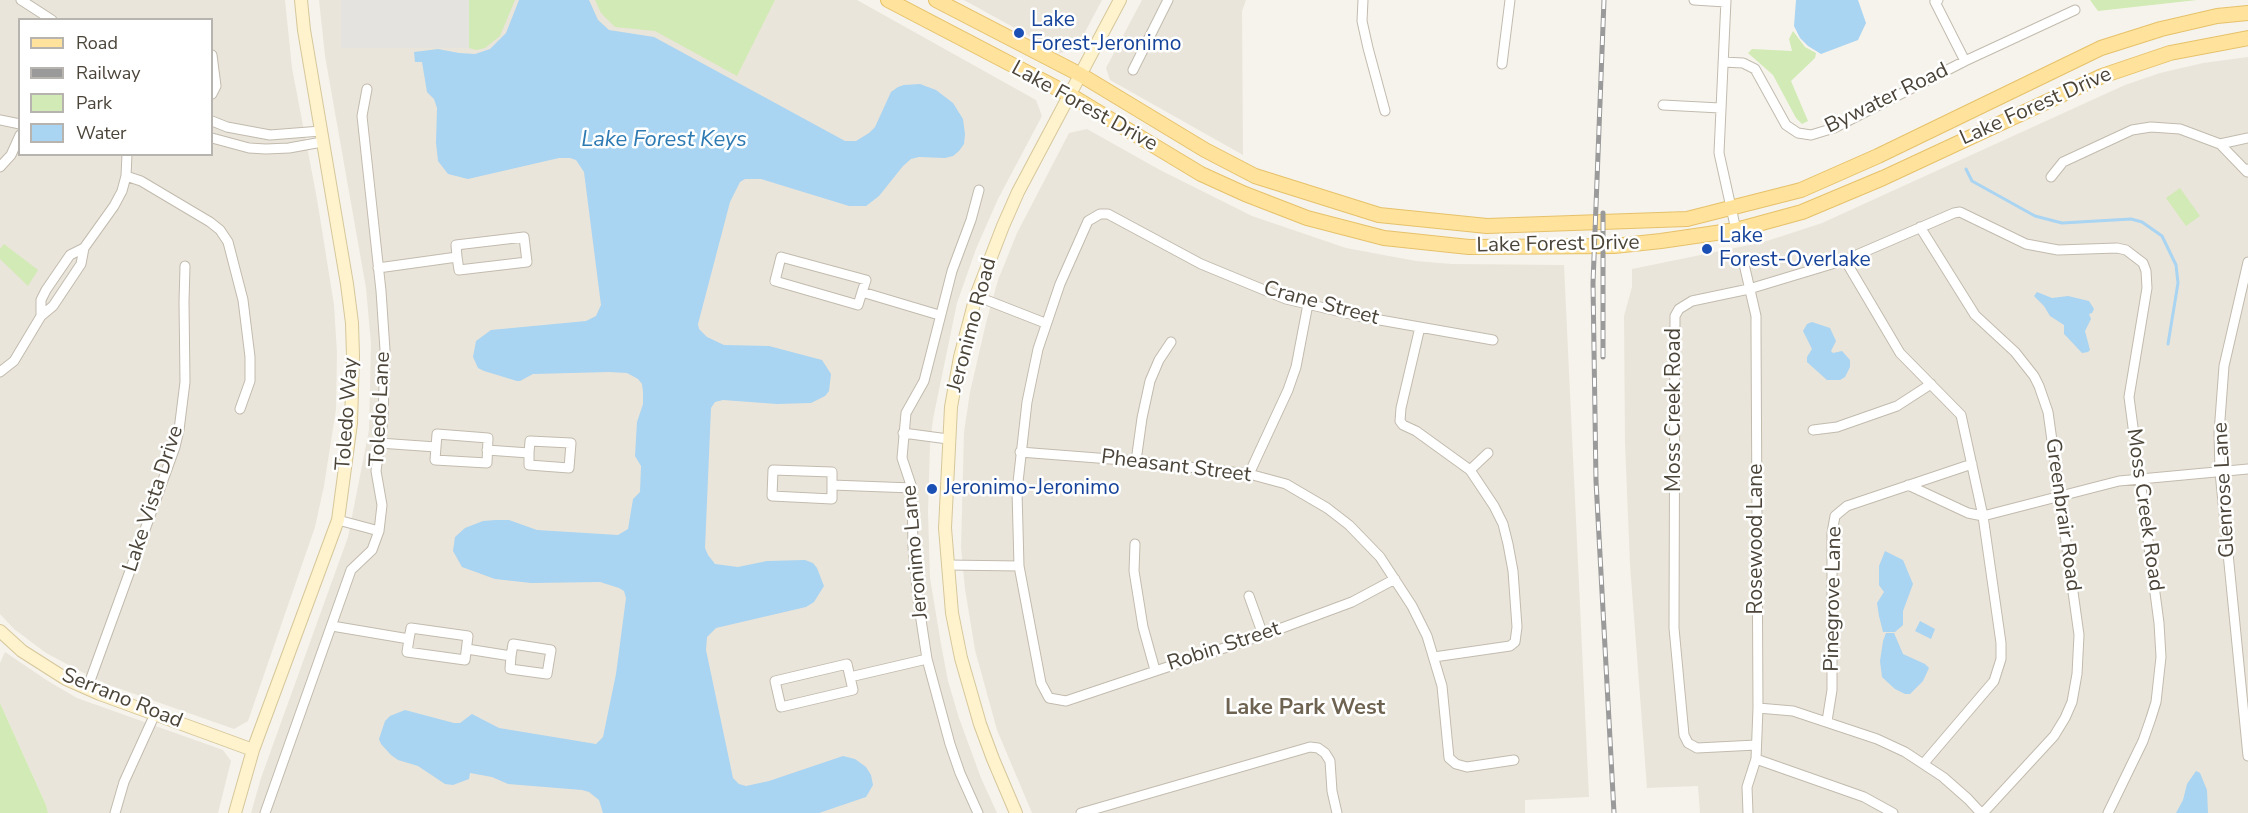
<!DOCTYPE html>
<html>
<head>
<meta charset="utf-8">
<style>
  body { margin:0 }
  #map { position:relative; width:2248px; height:813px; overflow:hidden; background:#f6f3ec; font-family:"Nunito Sans",sans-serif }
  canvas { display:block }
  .legend { position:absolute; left:18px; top:18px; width:195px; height:138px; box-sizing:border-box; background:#fff; border:2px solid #b7b4b0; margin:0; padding:8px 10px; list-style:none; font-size:18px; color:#4b4439 }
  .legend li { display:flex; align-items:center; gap:12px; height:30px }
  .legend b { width:30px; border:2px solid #b7b4b0 }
</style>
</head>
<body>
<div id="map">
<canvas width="2248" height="813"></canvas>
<ul class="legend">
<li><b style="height:8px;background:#ffe39c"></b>Road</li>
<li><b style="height:8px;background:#9a9a9a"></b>Railway</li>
<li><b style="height:16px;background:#d2eab5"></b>Park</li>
<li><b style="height:16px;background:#a9d4f2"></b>Water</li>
</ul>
</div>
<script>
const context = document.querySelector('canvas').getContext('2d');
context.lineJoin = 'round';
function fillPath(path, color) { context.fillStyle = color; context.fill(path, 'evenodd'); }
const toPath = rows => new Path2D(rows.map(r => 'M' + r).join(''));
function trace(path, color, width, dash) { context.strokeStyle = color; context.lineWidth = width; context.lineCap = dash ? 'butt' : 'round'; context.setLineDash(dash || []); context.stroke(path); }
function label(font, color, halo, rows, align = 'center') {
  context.font = font + ' "Nunito Sans",sans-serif'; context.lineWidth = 5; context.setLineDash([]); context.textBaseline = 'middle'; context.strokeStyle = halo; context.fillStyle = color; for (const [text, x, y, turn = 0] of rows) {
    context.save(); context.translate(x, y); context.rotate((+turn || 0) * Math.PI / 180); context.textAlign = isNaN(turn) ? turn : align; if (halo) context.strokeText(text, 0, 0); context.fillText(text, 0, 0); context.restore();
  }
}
fillPath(toPath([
  [0,0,285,0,292,68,317,199,334,305,337,353,336,409,324,486,315,527,248,721,234,729,109,685,84,673,46,653,14,629,0,614],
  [20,20,212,20,212,154,20,154],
  [319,0,857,0,1036,100,1042,116,998,199,976,249,957,303,933,419,930,445,928,512,930,578,941,644,948,681,959,718,981,778,997,813,251,813,261,778,348,537,369,430,371,344,366,288,325,56],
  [964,0,1102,0,1076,49,1060,53],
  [1142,0,1246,0,1242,11,1243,155,1110,80,1106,68],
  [2248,57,2248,813,1700,813,1698,786,1647,788,1630,565,1625,443,1624,316,1632,287,1632,269,1764,242,1822,223,2125,85,2160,73,2203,63],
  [1087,129,1160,170,1252,216,1346,248,1416,261,1452,264,1564,265,1589,797,1525,800,1525,813,1032,813,997,730,975,650,965,589,961,548,964,432,970,392,986,323,998,280,1017,233,1069,133],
  [5,652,48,681,77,698,223,750,231,761,218,813,48,813,46,805,0,703,0,663]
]), '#eae5da');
fillPath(toPath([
  [469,0,515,0,500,36,485,48,476,50,469,48],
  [595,0,775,0,737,76,655,31,615,27,601,13],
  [2090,0,2197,0,2098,11],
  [1793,31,1805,47,1816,53,1815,58,1791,81,1808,121,1802,124,1796,118,1773,75,1748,53,1752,49,1792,51,1789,39],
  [2180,188,2200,216,2186,226,2166,198],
  [4,244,38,270,28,286,0,259,0,249],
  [0,703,46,805,48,813,0,813]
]), '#d2eab5');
fillPath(toPath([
  [341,0,469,0,469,48,341,48]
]), '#e5e3e0');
fillPath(toPath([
  [519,0,589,0,598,20,609,30,654,37,845,141,856,141,869,133,875,127,891,92,898,87,904,85,920,84,936,90,953,103,963,119,965,134,964,144,959,151,953,156,945,158,919,157,911,159,903,166,879,196,866,206,849,206,761,179,745,179,740,182,730,202,698,324,699,329,707,337,724,345,769,346,822,360,831,374,829,391,825,396,811,403,777,404,723,400,715,402,711,408,705,548,708,555,715,564,738,567,767,561,805,560,813,563,817,568,824,586,814,602,806,607,716,628,707,637,706,650,733,778,739,784,746,786,769,781,843,756,855,759,866,767,871,775,873,785,866,797,819,813,603,813,599,800,589,792,582,790,508,784,492,777,470,773,469,779,453,785,445,784,418,766,398,760,391,755,381,744,379,739,385,721,390,716,405,710,454,723,460,723,472,714,499,728,596,744,603,737,616,674,626,598,624,591,619,588,600,582,531,583,495,579,462,567,453,551,455,537,465,528,483,521,496,520,509,520,537,530,618,535,628,529,633,499,640,492,641,466,635,456,637,422,643,404,643,392,642,384,638,379,627,373,609,372,533,374,520,381,517,381,484,371,478,368,473,357,476,341,491,330,586,321,596,316,601,305,584,172,576,160,570,158,559,158,468,179,448,174,438,161,436,143,437,108,434,99,427,92,422,62,415,62,414,52,438,49,459,53,475,54,490,49,506,33],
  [1796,0,1858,0,1866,23,1858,40,1821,54,1808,46,1800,38,1794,26],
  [2037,292,2052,298,2068,296,2089,301,2094,309,2092,313,2089,314,2091,319,2085,331,2090,350,2088,352,2082,353,2067,337,2064,334,2064,325,2050,316,2044,306,2034,296],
  [1812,322,1830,328,1836,341,1831,351,1833,353,1842,351,1850,360,1850,367,1845,377,1840,380,1827,380,1807,362,1807,357,1812,349,1803,331,1807,324],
  [1885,551,1903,560,1913,584,1903,611,1903,625,1895,632,1883,632,1879,616,1877,603,1884,592,1879,585,1879,566],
  [1920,621,1935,629,1931,639,1915,631],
  [1886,633,1894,633,1903,654,1925,664,1929,668,1923,681,1910,694,1905,694,1895,689,1882,677,1880,661,1883,641],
  [2196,771,2200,773,2207,790,2208,813,2176,813,2183,800,2187,784]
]), '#a9d4f2');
trace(toPath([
  [1966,169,1972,181,2035,216,2062,223,2131,219,2142,222,2162,236,2176,265,2178,283,2168,344]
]), '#a9d4f2', 3);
const street = toPath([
  [21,0,52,20],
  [1363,0,1362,21,1368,48,1385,111],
  [1694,0,1726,2],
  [1726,0,1719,153,1736,230],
  [1938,0,1935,2,1965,61],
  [212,55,216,86,212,94],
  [1723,62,1743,63,1755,69,1786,125,1798,133,1811,135,1834,128,1965,61,2075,10],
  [1502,64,1510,0],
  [1133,70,1168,0],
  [1663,105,1720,108],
  [0,120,20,124],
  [212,121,227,127,270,135,321,131],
  [212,138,249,148,266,149,289,148,322,142],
  [2220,144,2248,138],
  [0,167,11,155,20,135],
  [126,176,141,181,210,222,220,230,228,242,243,300,250,357,250,381,240,409],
  [2051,177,2063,162,2132,130,2151,127,2180,129,2220,144,2247,172,2248,169],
  [1920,227,1975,315,2015,352,2034,376,2039,386,2048,412,2079,635,2077,674,2072,702,2065,718,2054,736,1983,813],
  [1845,260,1900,353,1961,415,1983,516,2001,643,2001,659,1994,681,1924,763],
  [2248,262,2224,366,2219,433,2220,472,2248,756],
  [1744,264,1756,316,1756,330,1758,708,1756,759,1747,787,1748,813],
  [378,268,457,257,456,245,524,237,527,262,459,270,457,257],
  [862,292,866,280,781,257,775,281,858,305,862,292,939,315],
  [976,296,1045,323],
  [41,316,41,300,46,290,70,255,84,248],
  [1420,327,1401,408,1400,421,1403,425,1416,431,1470,470,1494,506,1503,524,1508,544,1513,571,1517,627,1515,642,1510,646,1434,657],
  [0,372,14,361,41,316,53,306,81,264,84,248,114,206,122,191,126,176,127,154],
  [1813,430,1837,427,1897,406,1931,384],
  [903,433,948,439],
  [379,443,436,447,435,460,487,463,488,438,437,434,436,447],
  [487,450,529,453,529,465,569,468,571,443,530,441,529,453],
  [1020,452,1136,461,1249,474,1286,484,1327,508,1349,525,1380,557,1412,606,1427,636,1442,686,1449,758,1456,764,1467,767,1514,760],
  [1136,461,1142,418,1150,381,1159,360,1171,342],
  [1470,470,1488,453],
  [1249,474,1288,390,1296,367,1308,304],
  [832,485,832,472,773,470,772,496,832,499,832,485,912,488],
  [1908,485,1968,513,1983,516,2119,481,2248,469],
  [338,520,379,531],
  [1135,544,1134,571,1143,627,1155,670],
  [947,565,1019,566],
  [1395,579,1352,602,1263,635,1066,701,1049,698,1041,683,1019,566,1017,491,1027,402,1038,349,1060,284,1088,221,1100,214,1108,214,1201,264,1286,299,1363,317,1493,340],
  [1249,596,1263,635],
  [332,626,409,639,407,652,465,660,468,636,411,628,409,639],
  [467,649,511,656,510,669,547,674,551,650,513,644,511,656],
  [847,664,853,690,781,707,775,681,847,664],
  [850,677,927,659],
  [87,689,175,447,179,430,185,382,184,302,185,266],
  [1758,708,1793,711,1877,739,1905,752,1943,777,1968,799,1981,813],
  [1827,721,1832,690,1832,533,1835,516,1847,506,1972,464],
  [1756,745,1697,748,1688,743,1684,735,1674,628,1675,316,1679,309,1692,301,1749,289,1845,260,1954,213,1960,212,2026,244,2058,250,2117,248,2126,250,2143,263,2146,271,2147,288,2129,397,2159,623,2161,657,2156,702,2151,718,2143,741,2108,813],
  [1756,759,1864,797,1893,813],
  [115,813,124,782,155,714],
  [265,813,351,570,372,550,379,531,382,505,376,471,383,419,385,350,381,291,362,116,367,89],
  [978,813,960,773,950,744,927,659,918,600,913,547,912,488,902,458,906,413,924,381,952,271,971,220,979,190],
  [1081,813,1310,747,1318,748,1325,753,1330,761,1332,791,1337,813]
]);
const secondary = toPath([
  [0,631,22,651,66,679,100,694,253,750],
  [235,813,253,750,338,520,351,423,353,356,352,323,347,284,304,30,301,0],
  [1016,813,993,759,980,724,961,658,952,613,945,528,951,407,960,357,976,296,1003,226,1018,192,1120,0]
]);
const primary = toPath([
  [888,0,1070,95,1201,174,1245,194,1307,218,1384,238,1469,247,1614,246,1661,241,1736,230,1802,212,1883,178,2102,76,2170,53,2248,38],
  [936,0,1081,75,1205,150,1255,176,1379,215,1487,226,1687,219,1801,190,1878,156,2101,48,2161,29,2217,16,2248,13]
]);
trace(street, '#c2bbae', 11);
trace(secondary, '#d6c79b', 14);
trace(primary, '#e6c16a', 16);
trace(street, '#fff', 9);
trace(secondary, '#fff3cd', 12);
trace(primary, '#ffe39c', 14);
const rail = toPath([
  [1604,0,1593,283,1596,481,1614,813],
  [1603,357,1603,213]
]);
trace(rail, '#9a9a9a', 5);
trace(rail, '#fff', 3, [9]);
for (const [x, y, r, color] of [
  [1019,33,6,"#1a4fb4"],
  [1707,249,6,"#1a4fb4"],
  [932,489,6,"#1a4fb4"]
]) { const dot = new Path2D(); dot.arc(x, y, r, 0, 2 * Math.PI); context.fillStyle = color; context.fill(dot); trace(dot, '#fff', 2); }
label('21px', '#164399', '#fff', [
  ["Lake",1031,21],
  ["Forest-Jeronimo",1031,45],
  ["Lake",1719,237],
  ["Forest-Overlake",1719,261],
  ["Jeronimo-Jeronimo",944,489]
], 'left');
label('21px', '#4b4439', '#fff', [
  ["Bywater Road",1887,99,-26],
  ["Lake Forest Drive",1084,107,29],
  ["Lake Forest Drive",2036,107,-24],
  ["Lake Forest Drive",1558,245,-1],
  ["Crane Street",1321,304,15],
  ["Jeronimo Road",973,325,-75],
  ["Toledo Lane",381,409,-87],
  ["Moss Creek Road",1675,410,-90],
  ["Toledo Way",348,414,-86],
  ["Pheasant Street",1176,467,7],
  ["Glenrose Lane",2225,490,-93],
  ["Lake Vista Drive",154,499,-72],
  ["Moss Creek Road",2144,510,82],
  ["Greenbrair Road",2062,515,82],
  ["Rosewood Lane",1757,539,-90],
  ["Jeronimo Lane",916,552,-95],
  ["Pinegrove Lane",1834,599,-89],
  ["Robin Street",1224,647,-18],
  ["Serrano Road",122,699,22]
]);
label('italic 22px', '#2e7ab2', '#fff', [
  ["Lake Forest Keys",664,141]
]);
label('bold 22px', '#6e6250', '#fff', [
  ["Lake Park West",1305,709]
]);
</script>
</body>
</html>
